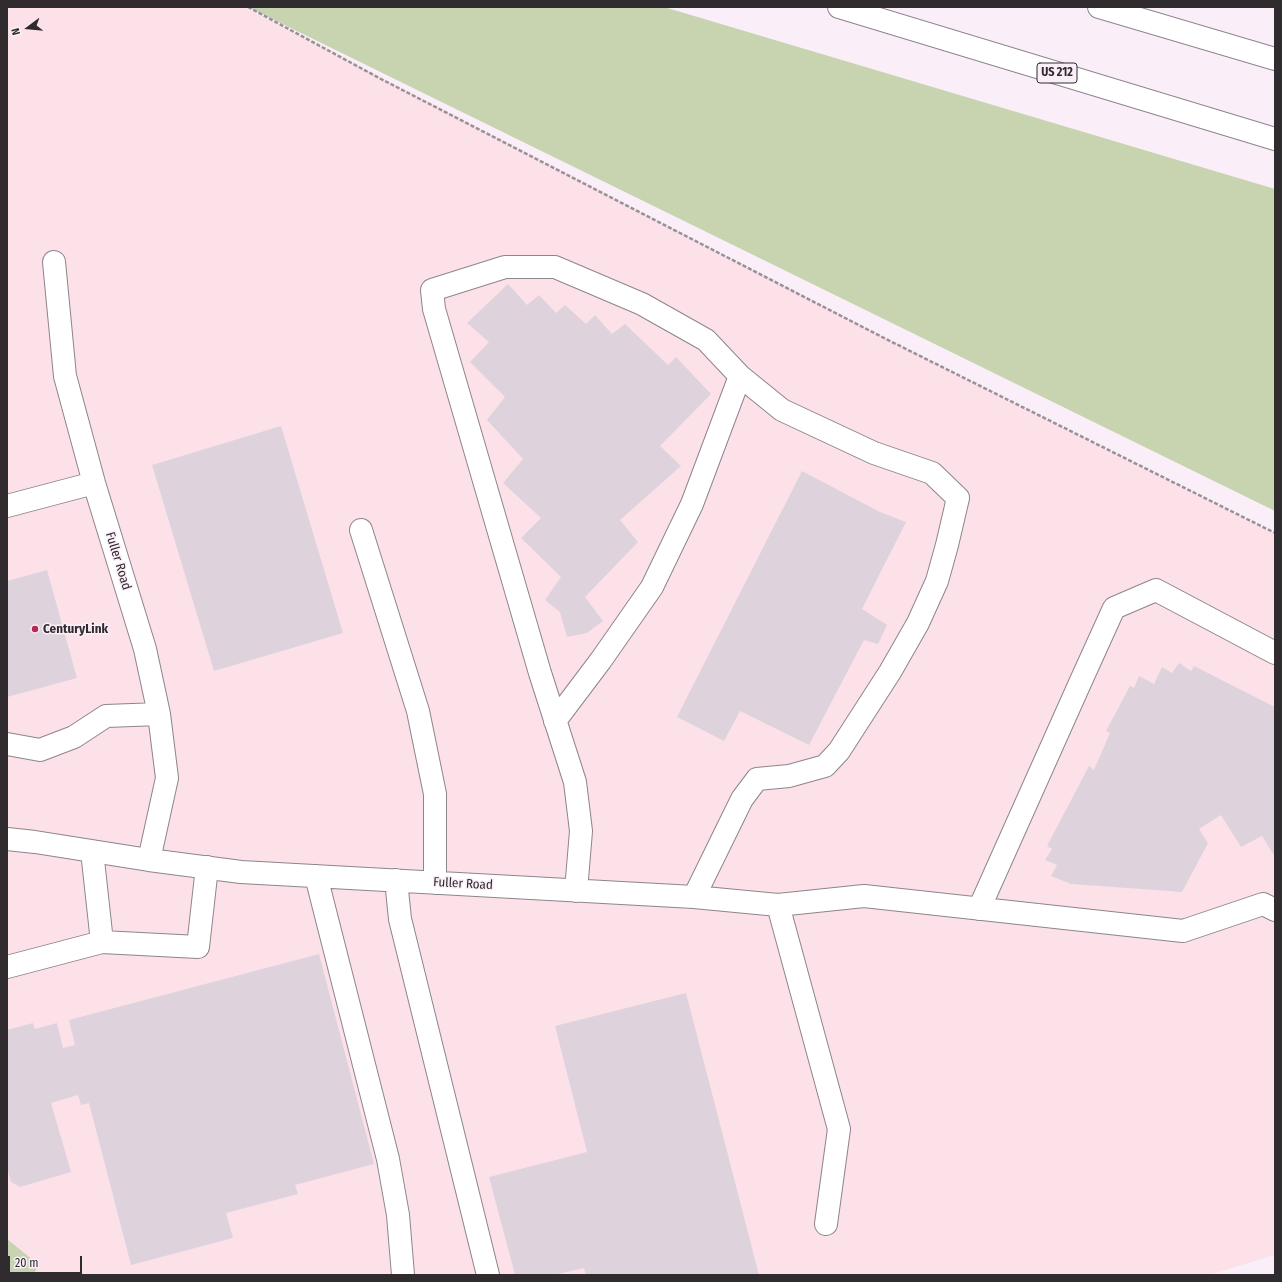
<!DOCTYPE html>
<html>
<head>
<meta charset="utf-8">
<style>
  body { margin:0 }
  #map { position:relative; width:1282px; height:1282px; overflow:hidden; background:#faeff9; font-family:"Fira Sans Condensed",sans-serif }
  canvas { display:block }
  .frame { position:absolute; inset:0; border:8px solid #2f2b2f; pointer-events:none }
  .north { position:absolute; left:8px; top:8px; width:40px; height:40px; -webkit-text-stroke:3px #faeff9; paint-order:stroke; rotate:254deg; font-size:11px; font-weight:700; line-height:16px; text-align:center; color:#2f2b2f }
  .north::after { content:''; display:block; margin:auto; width:14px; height:18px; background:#2f2b2f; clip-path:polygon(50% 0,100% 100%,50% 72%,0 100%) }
  .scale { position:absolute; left:8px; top:1256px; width:74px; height:18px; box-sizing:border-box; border:2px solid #2f2b2f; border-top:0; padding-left:5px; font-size:12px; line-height:14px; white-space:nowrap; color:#2f2b2f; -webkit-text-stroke:3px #faeff9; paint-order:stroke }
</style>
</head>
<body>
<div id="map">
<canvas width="1282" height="1282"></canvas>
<div class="frame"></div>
<div class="north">N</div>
<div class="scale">20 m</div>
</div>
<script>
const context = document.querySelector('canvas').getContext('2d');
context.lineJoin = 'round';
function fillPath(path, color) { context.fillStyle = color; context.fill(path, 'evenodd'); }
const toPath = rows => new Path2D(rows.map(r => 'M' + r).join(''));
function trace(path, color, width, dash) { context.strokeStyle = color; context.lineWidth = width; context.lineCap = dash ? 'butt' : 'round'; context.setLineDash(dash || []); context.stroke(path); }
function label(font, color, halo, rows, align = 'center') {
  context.font = font + ' "Fira Sans Condensed",sans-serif'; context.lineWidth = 3; context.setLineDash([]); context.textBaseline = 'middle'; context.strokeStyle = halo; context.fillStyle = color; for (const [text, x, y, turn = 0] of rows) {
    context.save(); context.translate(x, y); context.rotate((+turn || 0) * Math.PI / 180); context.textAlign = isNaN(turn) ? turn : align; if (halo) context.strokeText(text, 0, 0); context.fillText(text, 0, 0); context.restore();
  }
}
fillPath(toPath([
  [7,7,244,7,942,367,1275,534,1275,1255,1209,1275,7,1275]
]), '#fce1e8');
fillPath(toPath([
  [248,7,664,7,1275,189,1275,511],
  [7,1239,39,1265,33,1275,7,1275]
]), '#c7d4af');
fillPath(toPath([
  [508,284,527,305,539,295,556,313,565,305,586,324,595,315,612,334,625,324,668,365,676,357,711,394,660,446,681,466,620,520,638,542,585,597,603,621,587,633,567,637,560,612,545,600,561,577,521,538,541,518,503,483,523,459,487,420,505,397,470,362,489,342,467,323],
  [281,426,343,633,214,671,152,465],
  [802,471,880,512,906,522,862,609,887,625,878,644,864,640,809,745,740,711,724,741,677,717],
  [47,570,77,678,7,697,7,581],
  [1179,663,1191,671,1194,666,1275,707,1275,857,1262,836,1241,847,1221,815,1199,829,1208,843,1182,892,1071,884,1051,876,1057,865,1045,860,1052,849,1047,846,1089,766,1094,770,1110,733,1106,731,1130,686,1134,688,1139,676,1154,684,1162,667,1172,673],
  [319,954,374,1164,295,1185,298,1194,226,1213,233,1238,131,1265,89,1103,81,1105,78,1095,51,1103,71,1172,20,1187,11,1182,7,1167,7,1030,33,1023,35,1029,57,1023,63,1048,75,1045,69,1020],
  [686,993,759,1275,586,1275,584,1268,554,1275,515,1275,489,1177,587,1152,555,1026]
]), '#ded3dd');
const minor = toPath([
  [54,262,65,376,94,483,145,649,159,714,167,778,149,860],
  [7,506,94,483],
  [361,530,418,711,435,794,435,883],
  [555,721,601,660,652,587,692,504,740,376],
  [7,744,40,750,74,737,106,716,159,714],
  [7,839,35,842,149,860,241,872,694,897,778,905,864,896,1183,931,1263,904,1275,910],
  [92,851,102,942],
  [316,876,388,1159,398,1215,403,1275],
  [396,880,400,919,488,1275],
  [576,891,581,831,575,782,540,673,434,309,432,290,505,267,555,267,642,304,706,340,740,376,782,410,874,453,932,473,958,498,947,545,937,581,918,623,890,672,839,751,825,766,789,776,757,779,742,799,694,897],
  [778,905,839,1129,826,1224],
  [979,909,1080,683,1114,608,1156,590,1275,653],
  [7,967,102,942,198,947,207,867]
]);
const highway = toPath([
  [839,7,1275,139],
  [1099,7,1275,59]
]);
trace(minor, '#8e848e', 24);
trace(highway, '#8e848e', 24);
trace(toPath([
  [248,7,381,79,882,337,1275,533]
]), '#989198', 2.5, [4, 2]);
trace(minor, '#fff', 22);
trace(highway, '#fff', 22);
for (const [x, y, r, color] of [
  [35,629,4,"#b7274e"]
]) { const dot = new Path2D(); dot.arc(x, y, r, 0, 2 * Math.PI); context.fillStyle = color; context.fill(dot); trace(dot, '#faeff9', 1.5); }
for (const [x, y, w] of [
  [1057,73,40]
]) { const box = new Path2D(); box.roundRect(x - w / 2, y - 10, w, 20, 3); context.fillStyle = '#faeff9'; context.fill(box); trace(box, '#2f2b2f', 1); }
label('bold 12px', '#2f2b2f', null, [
  ["US 212",1057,73]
]);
label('13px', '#2f2b2f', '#faeff9', [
  ["Fuller Road",118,561,73],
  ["Fuller Road",463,884,3]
]);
label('bold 13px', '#2f2b2f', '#faeff9', [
  ["CenturyLink",43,629]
], 'left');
</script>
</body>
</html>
